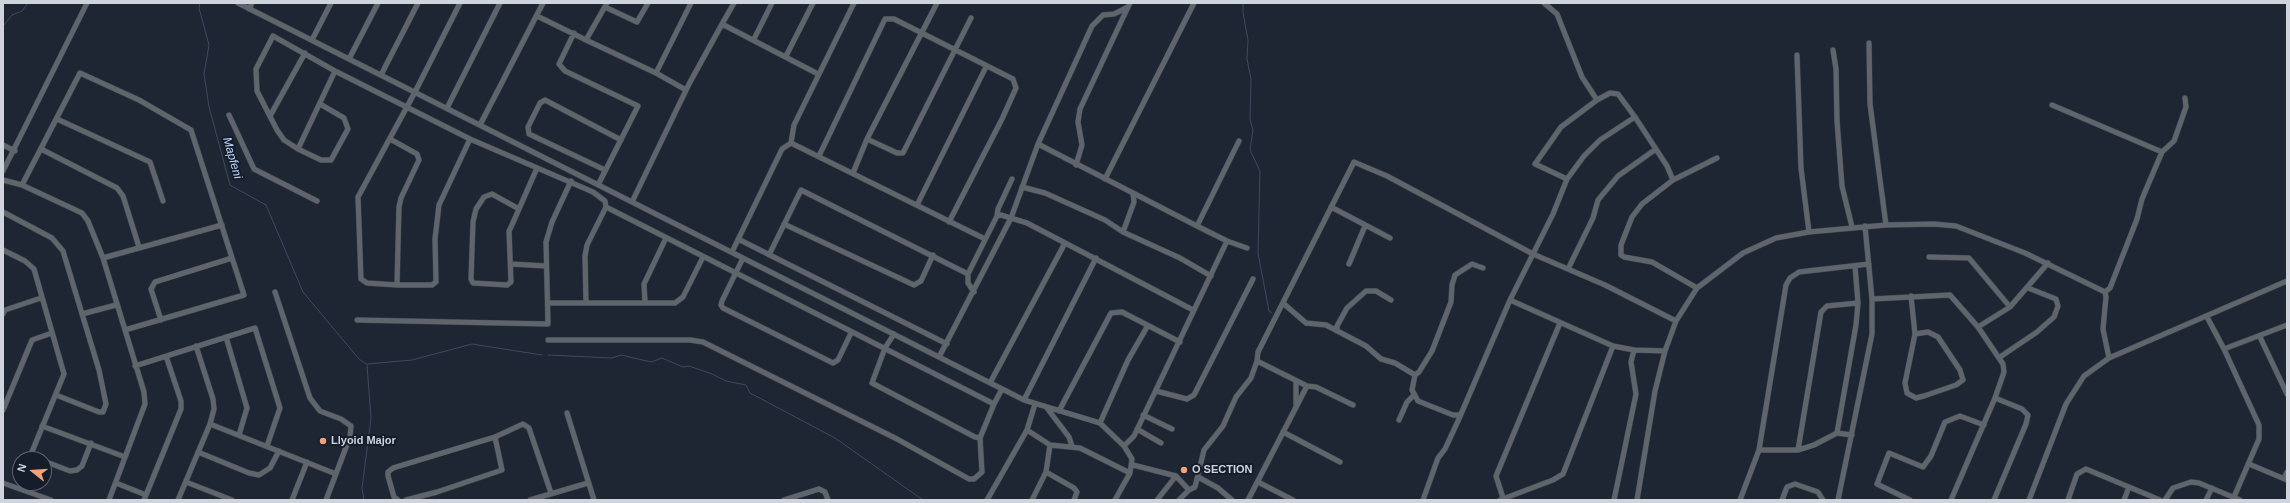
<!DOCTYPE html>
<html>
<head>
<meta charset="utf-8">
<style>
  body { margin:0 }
  #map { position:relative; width:2290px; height:503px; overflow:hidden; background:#1e2633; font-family:Helvetica,sans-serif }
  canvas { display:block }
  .frame { position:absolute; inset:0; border:4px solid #ced3dc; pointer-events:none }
  .north { position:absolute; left:12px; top:451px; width:40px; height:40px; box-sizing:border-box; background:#141d29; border:1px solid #5e6671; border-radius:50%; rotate:287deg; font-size:11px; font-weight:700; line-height:16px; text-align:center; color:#ced3dc }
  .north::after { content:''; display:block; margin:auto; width:14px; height:18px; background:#f0a279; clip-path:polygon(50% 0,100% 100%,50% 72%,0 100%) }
</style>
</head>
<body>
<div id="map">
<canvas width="2290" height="503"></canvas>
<div class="frame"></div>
<div class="north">N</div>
</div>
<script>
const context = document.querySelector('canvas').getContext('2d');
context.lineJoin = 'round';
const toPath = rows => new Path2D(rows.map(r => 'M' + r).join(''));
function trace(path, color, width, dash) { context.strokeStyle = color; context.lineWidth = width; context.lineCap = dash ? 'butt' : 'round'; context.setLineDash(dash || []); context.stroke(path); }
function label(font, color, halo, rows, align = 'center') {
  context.font = font + ' Helvetica,sans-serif'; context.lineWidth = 4; context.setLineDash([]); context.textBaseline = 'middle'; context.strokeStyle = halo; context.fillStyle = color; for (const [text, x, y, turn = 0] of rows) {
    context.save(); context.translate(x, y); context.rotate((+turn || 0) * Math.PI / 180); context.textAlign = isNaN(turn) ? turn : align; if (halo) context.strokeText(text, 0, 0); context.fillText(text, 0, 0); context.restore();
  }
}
trace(toPath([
  [200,3,199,8,209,45,204,74,209,107,230,185,266,205,303,292,359,359,366,364],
  [1243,3,1243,13,1248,40,1247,59,1251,79,1250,120,1253,130,1250,150,1260,171,1258,253,1269,311,1272,313],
  [3,26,12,15,22,11,28,3],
  [548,355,612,358,621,355,651,362,662,358,683,367,689,366,712,374,726,381,746,385,750,393,835,438,923,500],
  [367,364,412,360,472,344,542,355],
  [364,500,362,488,371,418,367,365]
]), '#3e4963', 1);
const minor = toPath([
  [238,3,1024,400,1100,423,1124,446,1132,459,1130,473,1115,500],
  [734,3,722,24,818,74],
  [854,3,794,125,791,143,985,239],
  [1544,3,1557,14,1582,77,1597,100],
  [605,7,637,22,648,3],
  [249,9,252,3],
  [537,16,586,40,607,3],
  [574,33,559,64,565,71,638,106,598,185],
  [754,39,772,3],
  [312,40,331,3],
  [586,40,656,73,686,90],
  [1869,43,1870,104,1886,225],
  [1833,50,1836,69,1837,121,1842,186,1852,227],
  [1797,55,1801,168,1809,232],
  [786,56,813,3],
  [349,59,378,3],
  [656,73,691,3],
  [381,75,418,3],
  [320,104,344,118,348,129,331,160,321,160,298,149,284,140,277,130,257,91,256,69,273,36,335,71,470,139,593,192,605,201,606,207,994,404],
  [2052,105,2162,152],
  [447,108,500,3],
  [229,115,254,169,317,201],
  [270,116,305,53],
  [1635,117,1600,140,1584,156,1567,179,1553,214,1510,300,1613,346,1634,350,1665,351],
  [57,119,150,162,163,201],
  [480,125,543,3],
  [390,139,417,154,419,160,401,198,399,207,397,285,432,285,436,282,435,239,439,205,470,139],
  [867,139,897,153,903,153,971,18],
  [1038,144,1197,226,1239,141],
  [3,145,15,151],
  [41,149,117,188,123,196,139,247],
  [298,149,335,71],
  [819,156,885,19,894,19,1013,79,1016,88,1002,119,949,222],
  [1076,165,1082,145,1078,122,1080,109,1128,7],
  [605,170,529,134,528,127,540,103,545,100,621,140],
  [3,171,87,3],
  [853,173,867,139,937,3],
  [1105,179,1194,3],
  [1567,179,1535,164,1561,127,1597,100,1610,93,1618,94,1635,117,1667,166,1673,180],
  [3,180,22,185,82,213,88,221,103,258,144,392,145,404,109,500],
  [22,185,80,73,139,100,191,130,244,295,125,330],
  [1022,187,1045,193,1105,220,1123,232,1180,258,1211,276],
  [632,202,689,84,722,24],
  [917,205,986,67],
  [1331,207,1390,238],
  [519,209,492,194,484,197,476,209,473,222,471,279,473,283,507,285,511,282,509,231,511,227,519,209,537,168],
  [3,212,52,238,63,251,99,370,106,404,103,412,99,412,56,395],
  [997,216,998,209,1012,179],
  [784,224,914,285,921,281,933,255],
  [1123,232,1134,202,1133,193],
  [738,239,947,344],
  [1227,241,1247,248],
  [3,250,25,261,34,269,64,374,29,459],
  [732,252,782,149,791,143],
  [769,255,801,190,968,274],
  [1929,257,1969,258,2010,307],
  [103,258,222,225],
  [743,258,722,301,721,305,723,308,833,363,838,360,851,333],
  [511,264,546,266],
  [1349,264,1365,226],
  [1568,269,1593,218,1598,200,1618,176,1656,149],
  [397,285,367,283,361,279,358,197,415,92,460,3],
  [1697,288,1652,262,1624,257,1621,255,1621,245,1632,217,1642,204,1673,180,1717,158],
  [275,292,310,398,320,411,341,419,351,426,350,437,326,500],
  [974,292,968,283,968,274,997,216,1001,215,1027,223,1193,310],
  [2105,292,2110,288,2137,219,2142,199,2162,152,2174,141,2186,107,2185,98],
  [1911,296,1915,334,1905,383,1907,393,1916,398,1924,396,1956,385,1963,380,1960,370,1938,337,1928,332,1915,334],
  [1872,299,1950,295,1978,327,2003,364,2004,372,1995,398,1951,500],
  [645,302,644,284,666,238],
  [549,303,675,303,683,297,703,257],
  [586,303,585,256,587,245,606,207],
  [1283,303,1306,323,1326,325,1366,346,1381,359,1395,363,1415,375,1419,372,1432,351,1451,302,1452,285,1455,275,1472,264,1483,268],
  [3,314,5,310,41,298],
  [82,314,116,305],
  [2207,317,2224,349,2259,425,2259,439,2234,497],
  [161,320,151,289,155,282,232,258],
  [357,320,548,324,546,242,552,222,571,181],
  [1978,327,2010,307,2048,263],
  [1337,331,1337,326,1347,308,1366,291,1376,291,1391,300],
  [894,334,885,348,872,383,975,437,980,438,994,404,1002,389],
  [226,337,247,408,239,435],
  [2260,337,2287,394],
  [548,340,690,340,703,342,897,439,969,479,974,479,982,472,980,438],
  [2224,349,2287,325],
  [939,357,1011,218,1038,144,1092,26,1103,15,1114,14,1128,7,1130,3],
  [2000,357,2037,332,2054,317,2058,306,2056,299,2028,288],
  [135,366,255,328,280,408,267,446],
  [1415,375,1412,390,1418,401,1453,415,1460,415],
  [990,383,1065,243],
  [1307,386,1316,387,1353,405],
  [1156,391,1187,399,1194,395,1253,279],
  [1024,400,1096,258],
  [1035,404,1027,430,1050,445,1080,448,1130,473],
  [1296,405,1296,381],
  [1047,408,1069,437,1072,446],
  [3,410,32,340,52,333],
  [1059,411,1111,313,1122,312,1180,342],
  [567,413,594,500],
  [1143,415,1172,429],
  [1399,420,1407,402,1413,396],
  [1100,423,1128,360,1147,327],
  [210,424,336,474],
  [42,426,125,457],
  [1137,429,1161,443],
  [1283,432,1340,462],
  [1837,433,1856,325,1858,303,1855,266],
  [1124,446,1134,436,1227,241,1197,226],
  [1759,450,1798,450,1814,445,1837,433,1852,435],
  [1798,450,1821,312,1827,306,1858,303],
  [198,452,249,473,259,475,270,468,279,451],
  [30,456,38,459],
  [44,461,70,471,77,470,82,466,91,443],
  [2249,464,2287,480],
  [1133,465,1176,476,1189,490,1195,487,1204,450,1223,426,1236,397,1251,378,1257,361,1258,352,1354,162,1387,176,1533,254,1605,285,1676,321],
  [1046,472,1074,488,1077,492,1074,500],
  [1198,477,1218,488,1232,500],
  [2284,479,2287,472],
  [186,482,232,500],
  [1258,482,1293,500],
  [3,483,51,500],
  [116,483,146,495],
  [1503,498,1496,476,1560,323],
  [144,500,181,409,181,401,166,356],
  [178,500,210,424,214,409,213,399,196,346],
  [292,500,307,462],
  [398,500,394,497,388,476,388,472,393,468,495,437],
  [406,500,437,492,502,470,495,437,523,424,529,428,551,493],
  [530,500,588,483],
  [784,500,819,489,825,492,828,500],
  [987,500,1027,430],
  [1032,500,1046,472,1050,445],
  [1157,500,1176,476],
  [1179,500,1189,490],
  [1248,500,1307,386,1257,361],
  [1423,500,1438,458,1445,449,1458,421,1510,300],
  [1500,500,1553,480,1563,474,1613,346],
  [1614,500,1636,394,1631,362,1634,350],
  [1637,500,1655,391,1665,351,1676,321,1697,288,1743,253,1776,238,1809,232,1886,225,1934,224,1956,226,2025,253,2105,292,2106,297,2103,329,2109,358],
  [1740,500,1759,450,1786,285,1790,278,1799,272,1869,264],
  [1782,500,1787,487,1795,484,1818,492,1823,500],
  [1838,500,1872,334,1872,299,1865,226],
  [1910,500,1877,484,1889,453,1923,467,1931,456,1945,422,1960,416,1984,425],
  [1994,500,2026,424,2028,415,2022,409,1995,398],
  [2029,500,2066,404,2084,376,2109,358,2287,281],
  [2068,500,2077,474,2086,469,2160,500],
  [2124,500,2129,487],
  [2165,500,2173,488,2191,482,2199,483,2240,500],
  [2206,500,2212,488]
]);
trace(minor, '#3a424e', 6);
trace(minor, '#60656c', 5);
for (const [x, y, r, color] of [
  [323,441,4,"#f0a279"],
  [1184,470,4,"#f0a279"]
]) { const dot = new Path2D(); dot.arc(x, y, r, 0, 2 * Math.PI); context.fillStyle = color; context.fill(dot); trace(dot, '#141d29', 1.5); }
label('bold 11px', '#ced3dc', '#141d29', [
  ["Llyoid Major",331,441],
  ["O SECTION",1192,470]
], 'left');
label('italic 12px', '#bed7fe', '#141d29', [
  ["Mapfeni",232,158,74]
]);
</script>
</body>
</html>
